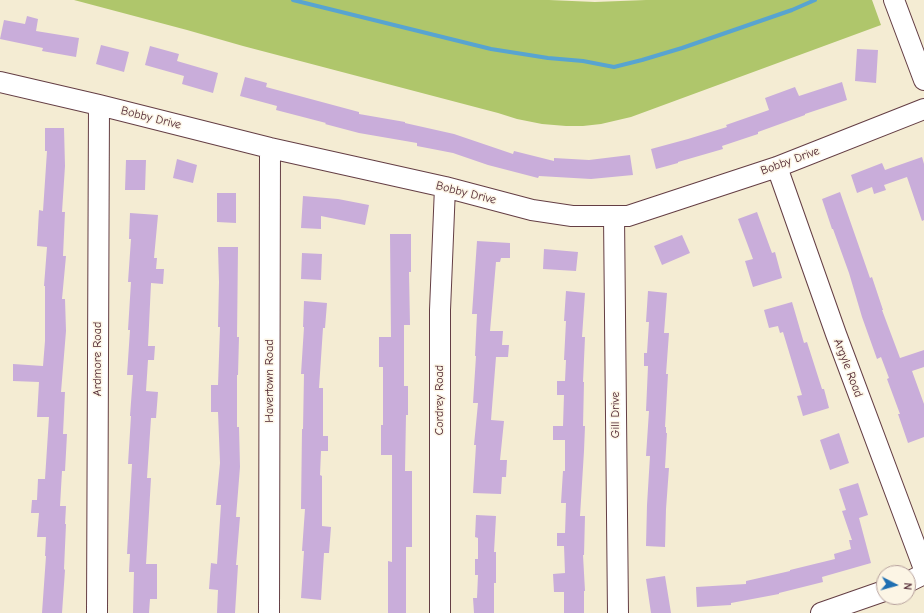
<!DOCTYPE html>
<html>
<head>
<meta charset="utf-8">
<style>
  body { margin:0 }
  #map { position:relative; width:924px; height:613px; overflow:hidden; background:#f4ecd3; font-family:"Comic Neue",sans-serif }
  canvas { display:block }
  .north { position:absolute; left:876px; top:565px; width:40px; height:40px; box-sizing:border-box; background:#fcf5e5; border:1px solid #b59f9b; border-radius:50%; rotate:96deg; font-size:11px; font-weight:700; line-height:16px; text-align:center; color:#4a1f2b }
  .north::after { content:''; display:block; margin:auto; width:14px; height:18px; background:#1f6fb2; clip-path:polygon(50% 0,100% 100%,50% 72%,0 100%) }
</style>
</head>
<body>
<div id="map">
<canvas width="924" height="613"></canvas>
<div class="north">N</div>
</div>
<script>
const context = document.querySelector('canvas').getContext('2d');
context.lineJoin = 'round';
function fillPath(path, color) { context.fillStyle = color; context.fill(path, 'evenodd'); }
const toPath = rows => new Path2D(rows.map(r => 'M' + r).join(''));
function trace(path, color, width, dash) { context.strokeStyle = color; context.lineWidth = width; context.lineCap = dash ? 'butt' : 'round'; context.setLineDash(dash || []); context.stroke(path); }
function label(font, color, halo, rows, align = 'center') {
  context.font = font + ' "Comic Neue",sans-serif'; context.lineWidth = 3; context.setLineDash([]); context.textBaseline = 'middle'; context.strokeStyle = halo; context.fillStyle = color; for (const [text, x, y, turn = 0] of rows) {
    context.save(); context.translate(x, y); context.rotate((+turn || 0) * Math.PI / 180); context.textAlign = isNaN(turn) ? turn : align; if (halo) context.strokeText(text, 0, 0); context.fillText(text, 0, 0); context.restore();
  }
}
fillPath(toPath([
  [74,0,549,0,595,2,646,0,872,0,881,25,631,117,601,124,583,126,566,126,542,124,517,119,498,113,243,46,187,30]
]), '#afc66b');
trace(toPath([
  [293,0,491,49,548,58,583,61,614,67,642,60,682,48,792,10,815,0]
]), '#58a4d0', 4);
fillPath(toPath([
  [27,16,38,19,36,31,79,38,76,57,42,51,43,48,0,39,4,20,25,24],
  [101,45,129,52,124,72,96,64],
  [150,46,179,54,177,61,218,73,213,93,182,84,184,76,145,65],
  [857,49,878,50,876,83,855,81],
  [245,77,267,83,266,87,359,112,359,114,405,122,405,123,454,134,513,154,514,151,554,161,554,158,589,160,630,155,633,175,591,179,539,176,538,178,488,165,453,153,417,146,417,143,359,133,325,124,326,123,276,110,277,106,240,96],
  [842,82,847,100,805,114,805,115,758,132,758,134,722,146,723,149,678,162,678,163,656,169,651,149,688,139,727,127,726,125,769,110,765,98,795,87,799,96],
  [45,128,64,128,65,166,62,212,65,212,63,256,66,256,62,299,65,299,66,331,61,392,65,392,63,434,67,434,65,471,62,471,60,506,66,506,65,524,66,524,64,569,65,570,62,613,42,613,46,556,45,556,46,537,37,537,39,513,31,513,32,500,37,500,38,479,45,479,49,417,37,417,39,382,13,381,13,364,43,366,45,341,45,286,44,286,47,247,37,246,39,210,43,211,47,151,45,151],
  [922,157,924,164,924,220,922,221,907,177,884,185,886,190,874,194,872,187,857,193,851,175,882,163,885,170],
  [177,159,197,165,193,183,173,178],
  [126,160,146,160,145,190,125,190],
  [840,192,870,278,872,277,883,310,882,310,900,358,924,350,924,367,912,371,924,404,924,437,908,443,898,414,900,414,887,379,889,378,881,357,877,359,862,317,849,273,833,229,832,229,822,199],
  [217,193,236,193,236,223,217,222],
  [303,196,338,199,369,205,365,225,321,216,321,229,301,228],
  [757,212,772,253,775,252,782,278,753,287,745,261,753,259,738,219],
  [130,213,158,215,154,258,157,258,156,269,164,269,163,284,151,283,148,346,155,346,154,360,148,360,146,391,158,392,156,418,151,418,147,478,151,478,146,564,157,564,157,599,150,599,149,613,133,613,134,572,129,572,130,554,127,554,132,464,128,464,131,416,130,416,133,375,127,375,130,330,128,330,131,282,128,282,131,239,129,239],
  [390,234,411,234,411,272,409,272,410,325,404,325,404,386,408,386,408,415,406,415,405,471,412,471,412,547,406,547,406,613,388,613,388,561,392,562,392,455,381,455,381,425,383,425,383,367,379,367,379,337,391,337],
  [682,235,690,253,662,265,654,246],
  [477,241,510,243,510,258,501,258,500,262,496,262,490,331,503,331,502,345,509,345,508,357,496,357,491,420,504,421,500,460,507,460,506,477,502,477,501,494,473,493,476,445,474,445,478,403,473,403,476,356,475,356,477,314,472,314],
  [218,247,238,247,237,337,239,337,238,375,237,375,237,427,239,427,240,467,236,517,240,517,236,565,238,565,235,613,217,613,218,590,209,589,211,563,217,564,221,505,216,505,220,463,218,412,211,412,211,385,218,385,220,327,218,327,219,282],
  [544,249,578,252,576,271,543,269],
  [302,253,322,254,321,280,301,279],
  [566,291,585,293,582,337,585,337,583,382,584,382,583,426,585,426,584,451,580,516,585,516,584,555,583,555,585,591,584,591,584,613,564,613,564,592,554,592,553,574,565,573,564,546,557,546,557,533,565,533,566,503,561,503,563,471,565,471,565,440,553,440,553,426,563,426,564,395,557,395,557,381,565,381,566,360,564,360,566,321,564,321],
  [648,291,667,293,664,333,669,333,666,374,668,374,665,427,666,427,666,433,667,433,665,468,669,468,666,509,665,547,646,546,647,505,650,456,646,456,649,411,646,411,648,366,644,366,644,353,647,353,649,322,646,322],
  [304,301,327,303,325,328,323,328,319,388,323,388,323,436,328,436,328,451,321,451,320,475,322,476,322,526,331,527,329,553,324,553,321,600,301,598,304,551,302,551,305,509,301,509,302,429,303,429,304,374,301,374,304,327,303,327],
  [792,302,804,343,807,342,822,389,824,389,829,408,803,416,797,396,802,395,783,332,780,333,778,326,769,328,764,310],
  [839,433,849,463,830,470,820,440],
  [858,483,868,515,859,518,871,563,822,577,823,582,779,593,779,594,731,603,731,605,697,607,696,587,746,584,746,581,790,571,790,570,835,559,834,554,851,549,849,540,852,540,842,511,846,510,839,489],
  [476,515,496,516,494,552,496,552,496,583,494,583,494,613,474,613,473,598,477,598,478,575,475,575,475,559,478,559,478,538,475,537],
  [665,576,671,613,651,613,646,579]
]), '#c9adda');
const minor = toPath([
  [894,0,924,80],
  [0,82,99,105,270,148,445,187,532,210,572,216,628,216,777,167,924,109],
  [777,167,836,334,924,569],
  [614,216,618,613],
  [908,582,924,574],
  [97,613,99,105],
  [269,613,270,148],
  [440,613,440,310,445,187],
  [821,613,884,591]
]);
trace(minor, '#643e44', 22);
trace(minor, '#fff', 20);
label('12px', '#4a1f2b', '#fcf5e5', [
  ["Bobby Drive",151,118,14],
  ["Bobby Drive",790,161,-20],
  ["Bobby Drive",466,193,14],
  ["Ardmore Road",98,359,-90],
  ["Argyle Road",848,368,69],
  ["Havertown Road",270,381,-90],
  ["Cordrey Road",440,400,-90],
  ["Gill Drive",616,415,-90]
]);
</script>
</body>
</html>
